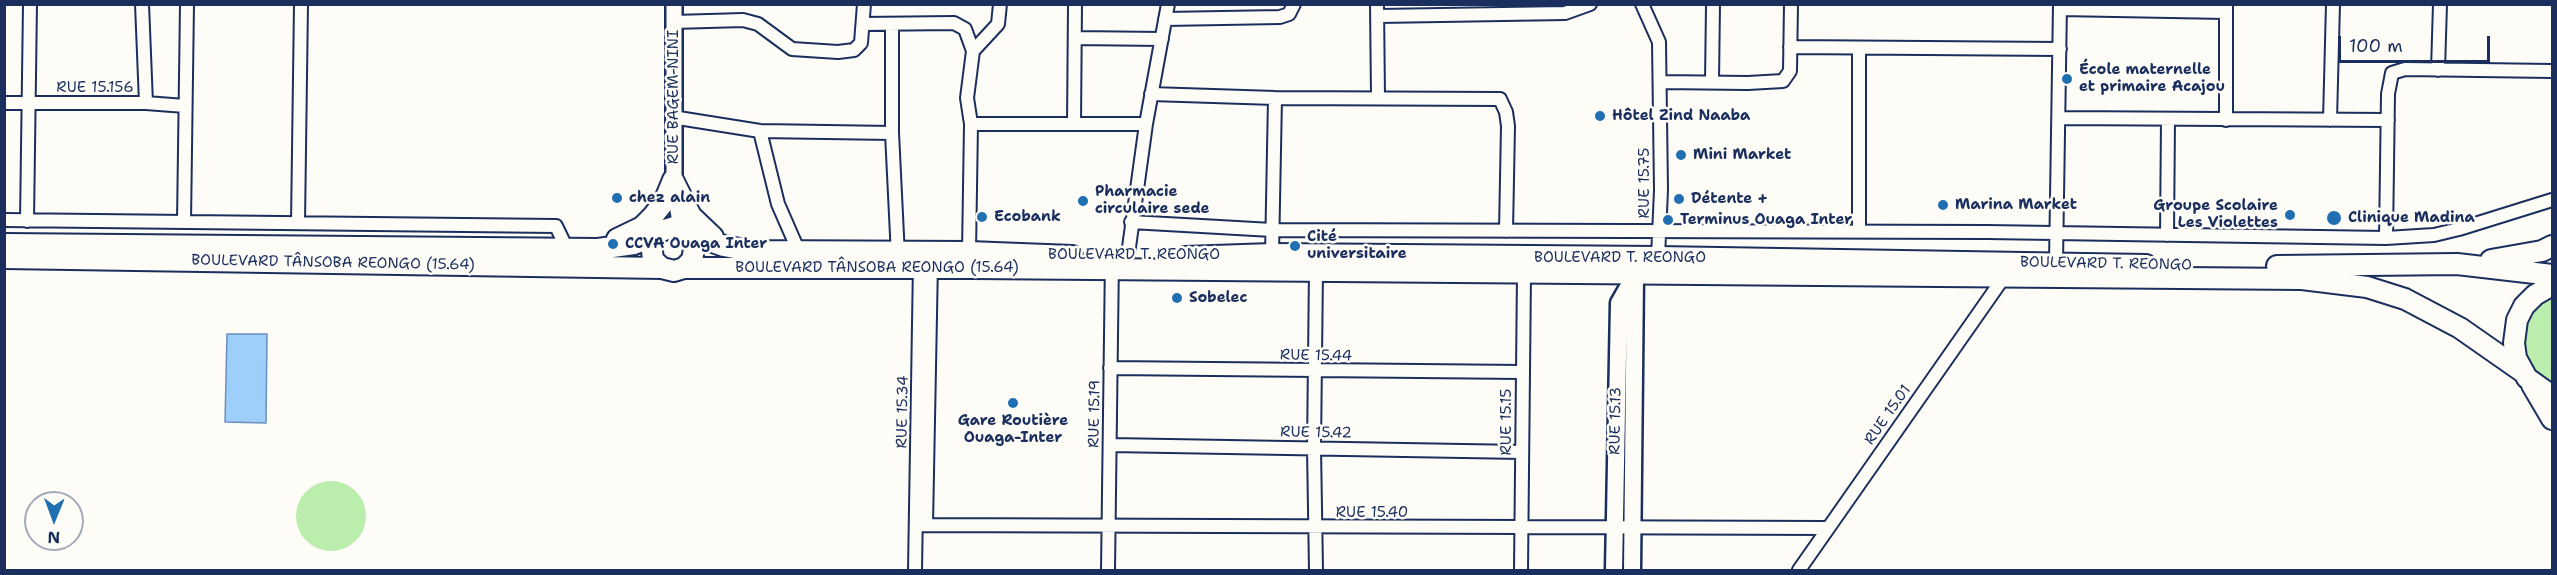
<!DOCTYPE html>
<html>
<head>
<meta charset="utf-8">
<style>
  body { margin:0 }
  #map { position:relative; width:2557px; height:575px; overflow:hidden; background:#fdfcf7; font-family:"Shantell Sans",sans-serif }
  canvas { display:block }
  .frame { position:absolute; inset:0; border:6px solid #1b2f5e; pointer-events:none }
  .north { position:absolute; left:24px; top:491px; width:60px; height:60px; box-sizing:border-box; background:#fdfcf7; border:2px solid #a3aaba; border-radius:50%; rotate:181deg; font-size:16px; font-weight:700; line-height:24px; text-align:center; color:#1b2f5e }
  .north::after { content:''; display:block; margin:auto; width:21px; height:27px; background:#1f6fb2; clip-path:polygon(50% 0,100% 100%,50% 72%,0 100%) }
  .scale { position:absolute; left:2338px; top:36px; width:152px; height:27px; box-sizing:border-box; border:3px solid #1b2f5e; border-top:0; padding-left:8px; font-size:18px; line-height:21px; white-space:nowrap; color:#1b2f5e; -webkit-text-stroke:4px #fdfcf7; paint-order:stroke }
</style>
</head>
<body>
<div id="map">
<canvas width="2557" height="575"></canvas>
<div class="frame"></div>
<div class="north">N</div>
<div class="scale">100 m</div>
</div>
<script>
const context = document.querySelector('canvas').getContext('2d');
context.lineJoin = 'round';
function fillPath(path, color) { context.fillStyle = color; context.fill(path, 'evenodd'); }
const toPath = rows => new Path2D(rows.map(r => 'M' + r).join(''));
function trace(path, color, width, dash) { context.strokeStyle = color; context.lineWidth = width; context.lineCap = dash ? 'butt' : 'round'; context.setLineDash(dash || []); context.stroke(path); }
function label(font, color, halo, rows, align = 'center') {
  context.font = font + ' "Shantell Sans",sans-serif'; context.lineWidth = 5; context.setLineDash([]); context.textBaseline = 'middle'; context.strokeStyle = halo; context.fillStyle = color; for (const [text, x, y, turn = 0] of rows) {
    context.save(); context.translate(x, y); context.rotate((+turn || 0) * Math.PI / 180); context.textAlign = isNaN(turn) ? turn : align; if (halo) context.strokeText(text, 0, 0); context.fillText(text, 0, 0); context.restore();
  }
}
fillPath(toPath([
  [2552,291,2552,389,2541,383,2522,357,2525,316],
  '296 516a35 35 0 1 1 70 0a35 35 0 1 1-70 0Z'
]), '#bbedad');
const water = toPath([
  [227,334,267,334,266,423,225,422,227,334]
]);
fillPath(water, '#9ecffb');
trace(water, '#6a8fbc', 1.5);
const minor = toPath([
  [142,4,146,103],
  [1377,4,1378,97],
  [1642,4,1659,42,1661,190,1658,257],
  [2060,9,2226,12],
  [1379,16,1565,13,1590,4],
  [1165,19,1280,17,1289,14,1294,4],
  [674,22,743,20,758,24,792,49,838,52,854,50,861,43,864,4],
  [863,24,954,23,965,29,973,51],
  [892,24,892,133,898,256],
  [1075,38,1162,39],
  [1790,47,2060,49],
  [2438,70,2440,4],
  [1660,82,1748,83,1783,81,1790,71,1791,4],
  [1712,82,1713,4],
  [1151,94,1275,98,1500,99,1506,112,1508,126,1506,231],
  [4,103,146,103,185,106],
  [672,117,760,131,892,133],
  [2060,118,2388,120],
  [2226,120,2226,4],
  [2330,120,2333,4],
  [971,124,1146,124],
  [1074,124,1075,4],
  [760,131,778,204,799,252],
  [4,220,556,226,567,249],
  [27,221,30,4],
  [184,222,187,4],
  [1131,222,1272,230,1987,232,2386,238,2434,235,2459,229,2552,200],
  [298,223,301,4],
  [1859,231,1859,48],
  [2167,235,2168,120],
  [2386,238,2388,94,2392,73,2405,69,2552,71],
  [969,252,971,124,967,98,973,51,998,24,1000,4],
  [1272,254,1275,98],
  [2056,262,2060,4],
  [1126,269,1146,124,1168,4],
  [1316,270,1314,448,1316,570],
  [1110,368,1522,372],
  [1110,445,1522,452],
  [916,525,1828,528],
  [926,525,931,262],
  [915,570,920,263],
  [1108,570,1112,258],
  [1521,570,1524,273],
  [1799,570,2004,277]
]);
const tertiary = toPath([
  [674,4,674,190,679,216,685,230]
]);
const secondary = toPath([
  [1614,570,1619,303,1635,275,1644,268],
  [1632,570,1635,276]
]);
const trunk = toPath([
  [673,180,691,216,713,237],
  [690,234,724,246,750,251,969,252,1072,256],
  [617,239,642,227,653,216,664,202,673,180],
  [4,244,598,249,634,244,654,236],
  [1185,257,1272,254,1658,257,2146,265],
  [4,258,662,268,674,271,684,268,972,268,2302,279,2367,287,2405,299,2460,328,2523,372],
  [2491,260,2542,251,2552,246],
  [2277,266,2457,264,2552,275],
  [662,268,653,260,651,242,658,232,674,227,685,230,695,244,692,260,684,268],
  [2552,285,2535,295,2524,306,2517,320,2514,343,2516,358,2527,378,2552,396],
  [2532,385,2552,419]
]);
trace(minor, '#1b2f5e', 16);
trace(tertiary, '#1b2f5e', 20);
trace(secondary, '#1b2f5e', 21);
trace(trunk, '#1b2f5e', 24);
trace(minor, '#fdfcf7', 12);
trace(tertiary, '#fdfcf7', 15);
trace(secondary, '#fdfcf7', 16);
trace(trunk, '#fdfcf7', 20);
for (const [x, y, r, color] of [
  [2067,79,6,"#1f6fb2"],
  [1600,116,6,"#1f6fb2"],
  [1681,155,6,"#1f6fb2"],
  [617,198,6,"#1f6fb2"],
  [1679,199,6,"#1f6fb2"],
  [1083,201,6,"#1f6fb2"],
  [1943,205,6,"#1f6fb2"],
  [2290,215,6,"#1f6fb2"],
  [982,217,6,"#1f6fb2"],
  [2334,218,8,"#1f6fb2"],
  [1668,220,6,"#1f6fb2"],
  [613,244,6,"#1f6fb2"],
  [1295,246,6,"#1f6fb2"],
  [1177,298,6,"#1f6fb2"],
  [1013,403,6,"#1f6fb2"]
]) { const dot = new Path2D(); dot.arc(x, y, r, 0, 2 * Math.PI); context.fillStyle = color; context.fill(dot); trace(dot, '#fdfcf7', 2); }
label('bold 15px', '#1b2f5e', '#fdfcf7', [
  ["École maternelle",2079,70],
  ["et primaire Acajou",2079,87],
  ["Hôtel Zind Naaba",1612,116],
  ["Mini Market",1693,155],
  ["Pharmacie",1095,192],
  ["circulaire sede",1095,209],
  ["chez alain",629,198],
  ["Détente +",1691,199],
  ["Marina Market",1955,205],
  ["Groupe Scolaire",2278,206,"right"],
  ["Les Violettes",2278,223,"right"],
  ["Ecobank",994,217],
  ["Clinique Madina",2348,218],
  ["Terminus Ouaga Inter",1680,220],
  ["Cité",1307,237],
  ["universitaire",1307,254],
  ["CCVA Ouaga Inter",625,244],
  ["Sobelec",1189,298],
  ["Gare Routière",1013,421,"center"],
  ["Ouaga-Inter",1013,438,"center"]
], 'left');
label('15px', '#1b2f5e', '#fdfcf7', [
  ["RUE 15.156",95,88],
  ["RUE BAGEM-NINI",674,97,-90],
  ["RUE 15.75",1645,183,-90],
  ["BOULEVARD T. REONGO",1134,255],
  ["BOULEVARD T. REONGO",1620,258],
  ["BOULEVARD TÂNSOBA REONGO (15.64)",333,263,1],
  ["BOULEVARD T. REONGO",2106,264,1],
  ["BOULEVARD TÂNSOBA REONGO (15.64)",877,268],
  ["RUE 15.44",1316,356,1],
  ["RUE 15.34",903,412,-89],
  ["RUE 15.19",1095,414,-89],
  ["RUE 15.01",1888,415,-55],
  ["RUE 15.13",1616,421,-89],
  ["RUE 15.15",1507,422,-90],
  ["RUE 15.42",1316,433,1],
  ["RUE 15.40",1372,513]
]);
</script>
</body>
</html>
